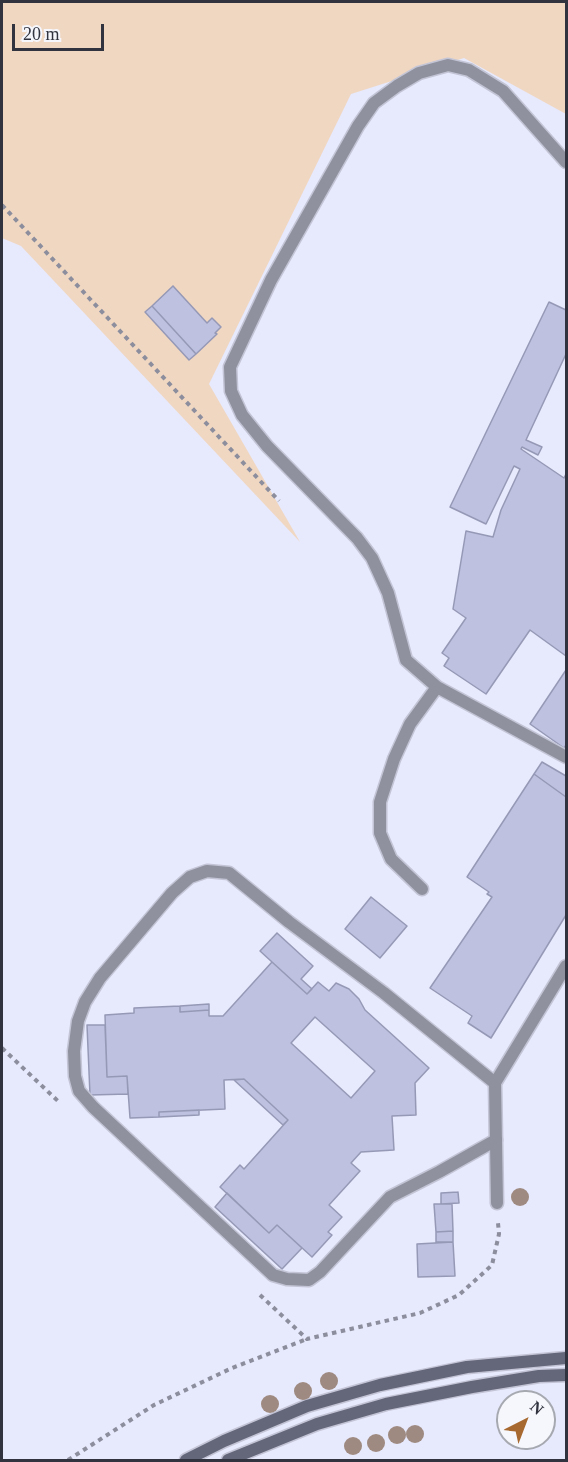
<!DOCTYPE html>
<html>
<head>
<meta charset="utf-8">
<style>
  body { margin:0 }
  #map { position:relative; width:568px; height:1462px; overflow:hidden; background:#e7e9fc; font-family:"Times New Roman",serif }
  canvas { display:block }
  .frame { position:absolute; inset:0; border:3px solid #31333e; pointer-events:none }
  .north { position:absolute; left:496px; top:1390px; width:60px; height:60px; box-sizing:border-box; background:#f6f7fd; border:2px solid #a7a9b1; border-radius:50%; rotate:42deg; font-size:16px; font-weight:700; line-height:24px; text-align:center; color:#31333e }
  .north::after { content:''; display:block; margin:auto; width:21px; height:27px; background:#a7692f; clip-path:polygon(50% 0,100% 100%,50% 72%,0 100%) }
  .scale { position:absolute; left:12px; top:24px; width:92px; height:27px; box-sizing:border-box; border:3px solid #31333e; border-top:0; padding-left:8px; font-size:18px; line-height:21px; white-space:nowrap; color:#31333e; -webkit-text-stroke:4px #f6f7fd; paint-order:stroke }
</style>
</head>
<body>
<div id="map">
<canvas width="568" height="1462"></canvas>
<div class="frame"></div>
<div class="north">N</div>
<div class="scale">20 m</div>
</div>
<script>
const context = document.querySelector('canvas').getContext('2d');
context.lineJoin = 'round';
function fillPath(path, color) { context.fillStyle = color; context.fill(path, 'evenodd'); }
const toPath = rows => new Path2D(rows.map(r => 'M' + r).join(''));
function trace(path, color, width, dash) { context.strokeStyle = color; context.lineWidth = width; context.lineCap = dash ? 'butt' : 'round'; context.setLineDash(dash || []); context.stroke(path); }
fillPath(toPath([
  [2,2,566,2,566,114,464,58,351,94,209,384,300,542,21,246,2,238]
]), '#f0d7c2');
const building = toPath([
  [173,286,207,323,212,318,221,327,215,333,217,334,196,354,152,306,173,286],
  [549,302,566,310,566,354,526,440,542,447,538,455,522,447,521,449,564,478,566,474,566,656,530,630,486,694,444,666,449,658,442,653,466,618,453,609,466,531,493,537,501,510,520,469,514,466,486,524,450,507,549,302],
  [152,306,196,354,189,360,145,312,152,306],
  [566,670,566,745,564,748,530,724,566,670],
  [542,762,566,776,566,797,534,774,542,762],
  [534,774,566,797,566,915,491,1038,468,1023,472,1016,430,988,492,897,487,894,489,892,467,877,534,774],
  [371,897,407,926,380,958,345,929,371,897],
  [277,933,313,966,301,979,312,989,307,994,260,951,277,933],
  [272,962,307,994,318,982,329,991,336,983,349,989,359,999,365,1010,429,1068,415,1083,416,1115,392,1116,394,1150,361,1152,351,1163,360,1171,329,1205,342,1217,328,1232,332,1235,312,1257,277,1225,269,1233,220,1187,240,1165,244,1169,288,1120,244,1079,224,1080,225,1109,159,1112,159,1117,130,1118,127,1076,107,1077,105,1015,134,1013,134,1008,180,1006,180,1012,209,1010,209,1016,223,1016,272,962],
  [315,1017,375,1071,351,1098,291,1043,315,1017],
  [209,1004,209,1010,180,1012,180,1006,209,1004],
  [87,1025,105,1025,107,1077,127,1076,128,1094,90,1095,87,1025],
  [244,1079,288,1120,283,1125,234,1080,244,1079],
  [199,1110,199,1115,159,1117,159,1112,199,1110],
  [458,1192,459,1203,441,1204,441,1193,458,1192],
  [227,1193,269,1233,277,1225,302,1248,282,1269,215,1207,227,1193],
  [434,1204,452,1204,453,1231,436,1232,434,1204],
  [453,1231,453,1242,436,1242,436,1232,453,1231],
  [453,1242,455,1276,418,1277,417,1244,453,1242]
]);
fillPath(building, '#bec1df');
trace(building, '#9699b6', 1.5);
const lane = toPath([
  [566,162,503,91,469,70,448,65,419,73,397,86,374,103,358,126,271,280,230,367,231,391,242,415,267,446,357,538,372,558,388,593,406,660,437,687,566,757],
  [422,889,391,859,380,833,380,802,394,759,410,724,437,687],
  [495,1083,384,993,289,922,229,873,207,871,190,877,172,893,100,978,85,1002,78,1021,74,1051,75,1076,79,1091,93,1107,273,1275,287,1279,309,1280,320,1272,390,1197,439,1172,496,1140]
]);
const street = toPath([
  [497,1203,495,1083,566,966]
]);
const secondary = toPath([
  [186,1460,224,1441,307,1406,380,1385,467,1367,566,1358],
  [228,1460,317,1424,386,1404,472,1387,539,1376,566,1375]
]);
trace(lane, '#c3c5d6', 15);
trace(street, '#c3c5d6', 15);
trace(secondary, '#c3c5d6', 15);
trace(toPath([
  [2,205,279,501],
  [2,1048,60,1103],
  [260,1295,307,1339,420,1313,459,1295,492,1265,499,1234,498,1223],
  [68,1460,154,1405,232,1368,307,1339]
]), '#8c8e9d', 4, [4.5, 4.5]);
trace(lane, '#8f919e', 12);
trace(street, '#8f919e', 12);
trace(secondary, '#646679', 12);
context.fillStyle = '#9e8a80';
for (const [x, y] of [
  [520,1197],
  [329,1381],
  [303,1391],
  [270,1404],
  [415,1434],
  [397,1435],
  [376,1443],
  [353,1446]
]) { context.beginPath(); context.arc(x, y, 9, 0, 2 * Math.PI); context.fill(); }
</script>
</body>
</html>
